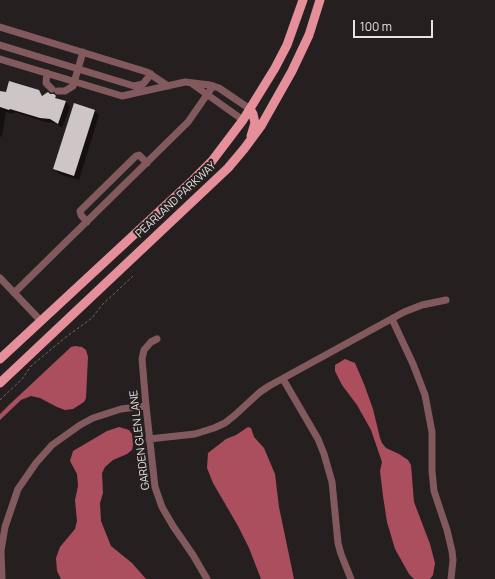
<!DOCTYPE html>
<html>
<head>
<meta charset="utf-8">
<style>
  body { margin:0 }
  #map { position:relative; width:495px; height:579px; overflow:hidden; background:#261f20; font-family:Manrope,sans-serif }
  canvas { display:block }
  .scale { position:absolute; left:353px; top:20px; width:80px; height:18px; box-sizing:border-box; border:2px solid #e8e3e3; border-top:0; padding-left:5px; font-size:12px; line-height:14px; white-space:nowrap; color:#e8e3e3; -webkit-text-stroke:3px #261f20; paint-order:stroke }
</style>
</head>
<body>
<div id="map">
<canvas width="495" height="579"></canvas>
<div class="scale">100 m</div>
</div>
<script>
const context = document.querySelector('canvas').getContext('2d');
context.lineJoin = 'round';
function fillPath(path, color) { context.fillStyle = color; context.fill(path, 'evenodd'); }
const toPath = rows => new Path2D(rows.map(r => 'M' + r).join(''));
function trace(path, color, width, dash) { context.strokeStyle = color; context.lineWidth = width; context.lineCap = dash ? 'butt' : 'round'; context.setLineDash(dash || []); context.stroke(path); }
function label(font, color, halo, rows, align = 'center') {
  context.font = font + ' Manrope,sans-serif'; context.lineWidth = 4; context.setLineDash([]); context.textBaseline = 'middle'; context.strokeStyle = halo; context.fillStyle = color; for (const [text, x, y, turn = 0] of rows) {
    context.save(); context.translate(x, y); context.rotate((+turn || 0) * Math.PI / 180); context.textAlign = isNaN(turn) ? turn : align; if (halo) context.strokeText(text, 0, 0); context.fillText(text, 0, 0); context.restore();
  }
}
fillPath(toPath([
  [75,346,82,347,86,350,88,357,86,398,84,402,73,409,65,410,57,407,40,398,31,396,21,400,0,420,0,414,9,405,71,347],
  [345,359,355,363,364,384,373,409,380,438,382,443,386,448,399,454,408,460,411,465,414,502,430,544,435,563,433,575,430,579,414,579,409,574,395,549,387,522,383,496,380,471,382,462,371,430,357,405,342,385,335,371,335,365],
  [119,427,129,430,132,434,133,445,132,450,127,454,113,460,105,467,102,473,103,493,100,503,101,521,111,546,132,563,146,579,61,579,57,571,56,558,60,547,75,529,77,521,75,500,78,486,77,474,70,461,73,451,107,431],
  [248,427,251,428,254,437,264,448,275,474,279,507,294,579,261,579,249,548,238,526,213,483,207,468,208,453,226,439,236,435]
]), '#ab4f5e');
fillPath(toPath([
  [38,91,43,96,53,95,59,100,66,102,70,107,62,128,55,123,45,122,14,112,13,114,6,112,2,137,0,136,0,92,6,93],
  [94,111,99,115,79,180,59,174,54,169]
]), '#0007');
fillPath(toPath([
  [9,81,39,90,42,96,48,92,50,94,54,94,56,96,55,98,66,101,58,124,50,119,40,118,10,109,9,110,0,107,0,91,6,92],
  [74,103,95,110,74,176,53,169]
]), '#cec5c6');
trace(toPath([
  [0,400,22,379,31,366,66,337,92,318,102,305,133,276]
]), '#6e6868', 1, [3, 2]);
trace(toPath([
  [0,27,147,72,168,86],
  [0,45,134,86,143,84,151,74],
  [0,59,122,96,185,82,210,85,219,88,250,109],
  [47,73,46,83,52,89],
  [191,83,243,120],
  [58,91,65,91,73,86,83,52],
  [87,222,81,215,80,211,136,156,139,155,147,163],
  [0,278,41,321],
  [14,293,188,122,213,86],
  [392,319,413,364,425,395,432,432,432,471,434,491,447,530,452,551,453,560,451,579],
  [157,339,151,342,144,350,142,359,146,406,155,487,162,507,173,526,193,555,207,579],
  [283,379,318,439,324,454,332,482,338,543,341,554,351,579],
  [149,439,195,434,214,428,225,423,235,415,260,392,269,386,404,312,422,305,446,300],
  [2,579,1,551,5,527,18,489,36,463,52,445,80,425,93,418,121,409,146,406]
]), '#82595d', 7);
trace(toPath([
  [250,109,253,114,255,123,251,136],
  [0,359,193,180,212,161,243,120,275,68,287,45,303,0],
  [0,383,228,168,244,149,261,126,292,71,309,35,320,0]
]), '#e48f9a', 9);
label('11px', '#e8e3e3', '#261f20', [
  ["PEARLAND PARKWAY",176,200,-43],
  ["GARDEN GLEN LANE",140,440,-97]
]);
</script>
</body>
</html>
